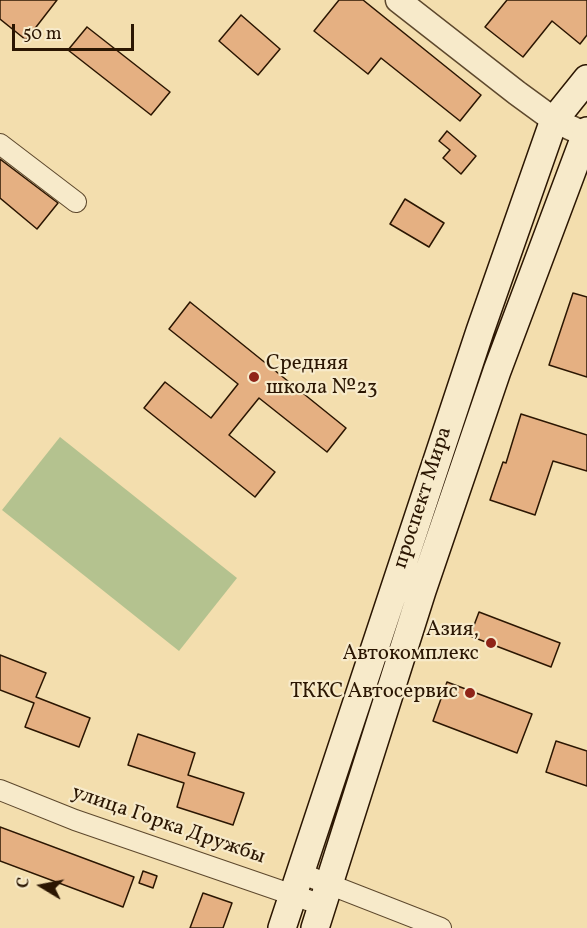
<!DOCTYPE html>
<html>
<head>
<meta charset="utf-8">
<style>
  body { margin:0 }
  #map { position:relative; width:587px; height:928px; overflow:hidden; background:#f3deae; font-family:Vollkorn,serif }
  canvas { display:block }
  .north { position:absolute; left:12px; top:856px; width:60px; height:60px; -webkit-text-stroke:4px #f7eaca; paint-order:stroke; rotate:280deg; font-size:16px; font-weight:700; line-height:24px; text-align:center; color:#2b1602 }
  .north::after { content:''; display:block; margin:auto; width:21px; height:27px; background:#2b1602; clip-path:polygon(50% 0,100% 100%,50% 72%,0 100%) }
  .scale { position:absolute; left:12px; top:24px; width:122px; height:27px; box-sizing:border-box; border:3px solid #2b1602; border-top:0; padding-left:8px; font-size:18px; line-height:21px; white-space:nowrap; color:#2b1602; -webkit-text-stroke:4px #f7eaca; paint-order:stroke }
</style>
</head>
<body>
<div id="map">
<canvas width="587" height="928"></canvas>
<div class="north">С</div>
<div class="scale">50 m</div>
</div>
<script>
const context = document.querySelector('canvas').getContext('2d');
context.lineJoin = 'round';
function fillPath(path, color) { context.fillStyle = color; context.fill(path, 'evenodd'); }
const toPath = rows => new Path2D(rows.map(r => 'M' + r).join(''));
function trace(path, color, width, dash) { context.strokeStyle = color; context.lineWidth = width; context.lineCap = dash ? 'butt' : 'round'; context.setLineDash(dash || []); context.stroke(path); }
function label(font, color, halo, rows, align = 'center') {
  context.font = font + ' Vollkorn,serif'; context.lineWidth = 4.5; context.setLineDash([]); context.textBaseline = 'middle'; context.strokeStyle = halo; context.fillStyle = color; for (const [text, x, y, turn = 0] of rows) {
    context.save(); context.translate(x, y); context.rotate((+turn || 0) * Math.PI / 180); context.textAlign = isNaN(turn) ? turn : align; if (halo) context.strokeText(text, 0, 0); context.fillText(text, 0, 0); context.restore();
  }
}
fillPath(toPath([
  [60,437,237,578,179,651,2,510]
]), '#b4c28f');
const building = toPath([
  [0,0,57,0,26,40,0,19,0,0],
  [339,0,363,0,481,95,460,121,381,58,368,74,314,31,339,0],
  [507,0,587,0,587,35,580,44,552,21,523,57,485,27,507,0],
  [241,15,280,49,258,75,219,41,241,15],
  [87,27,170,92,151,115,68,50,87,27],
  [447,131,476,156,461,174,443,158,450,150,439,141,447,131],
  [0,159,58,203,37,229,0,198,0,159],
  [405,199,444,223,429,247,390,224,405,199],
  [573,293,587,297,587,377,549,365,573,293],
  [190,302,346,428,327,452,259,398,229,435,275,472,255,497,144,408,165,382,211,418,238,384,169,329,190,302],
  [521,414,587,435,587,471,553,461,535,515,490,500,503,462,506,463,521,414],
  [479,612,560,643,551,667,470,636,479,612],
  [0,655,46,673,36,697,90,718,79,747,25,727,34,703,0,690,0,655],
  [447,682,532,714,517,753,433,721,447,682],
  [138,734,195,753,188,775,244,793,233,825,177,807,184,783,128,765,138,734],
  [556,741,587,751,587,786,546,772,556,741],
  [0,827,134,877,123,907,0,861,0,827],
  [143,871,157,876,153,888,139,883,143,871],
  [203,893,232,903,223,928,190,928,203,893]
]);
fillPath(building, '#e5b082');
trace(building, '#2b1602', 1.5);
const minor = toPath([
  [0,144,76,202],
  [0,790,75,820,322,905],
  [300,873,441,928]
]);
const tertiary = toPath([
  [398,0,517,93,554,120,584,134]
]);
const secondary = toPath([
  [282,928,480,331,554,120,587,79],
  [315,928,422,591,497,371,587,131]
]);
trace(minor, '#5d482d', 22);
trace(tertiary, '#5d482d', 27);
trace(secondary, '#2b1602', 30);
trace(minor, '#f7eaca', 20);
trace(tertiary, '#f7eaca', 24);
trace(secondary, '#f7eaca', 27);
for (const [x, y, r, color] of [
  [254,377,6,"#8f2418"],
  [491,643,6,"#8f2418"],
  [470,693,6,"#8f2418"]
]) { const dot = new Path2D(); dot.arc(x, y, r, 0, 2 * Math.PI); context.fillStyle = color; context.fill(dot); trace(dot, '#f7eaca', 2); }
label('21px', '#2b1602', '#f7eaca', [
  ["Средняя",266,365,"left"],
  ["школа №23",266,389,"left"],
  ["Азия,",479,631],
  ["Автокомплекс",479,655],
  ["ТККС Автосервис",458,693]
], 'right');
label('21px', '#2b1602', '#f7eaca', [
  ["проспект Мира",424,498,-72],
  ["улица Горка Дружбы",168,826,19]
]);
</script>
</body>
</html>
